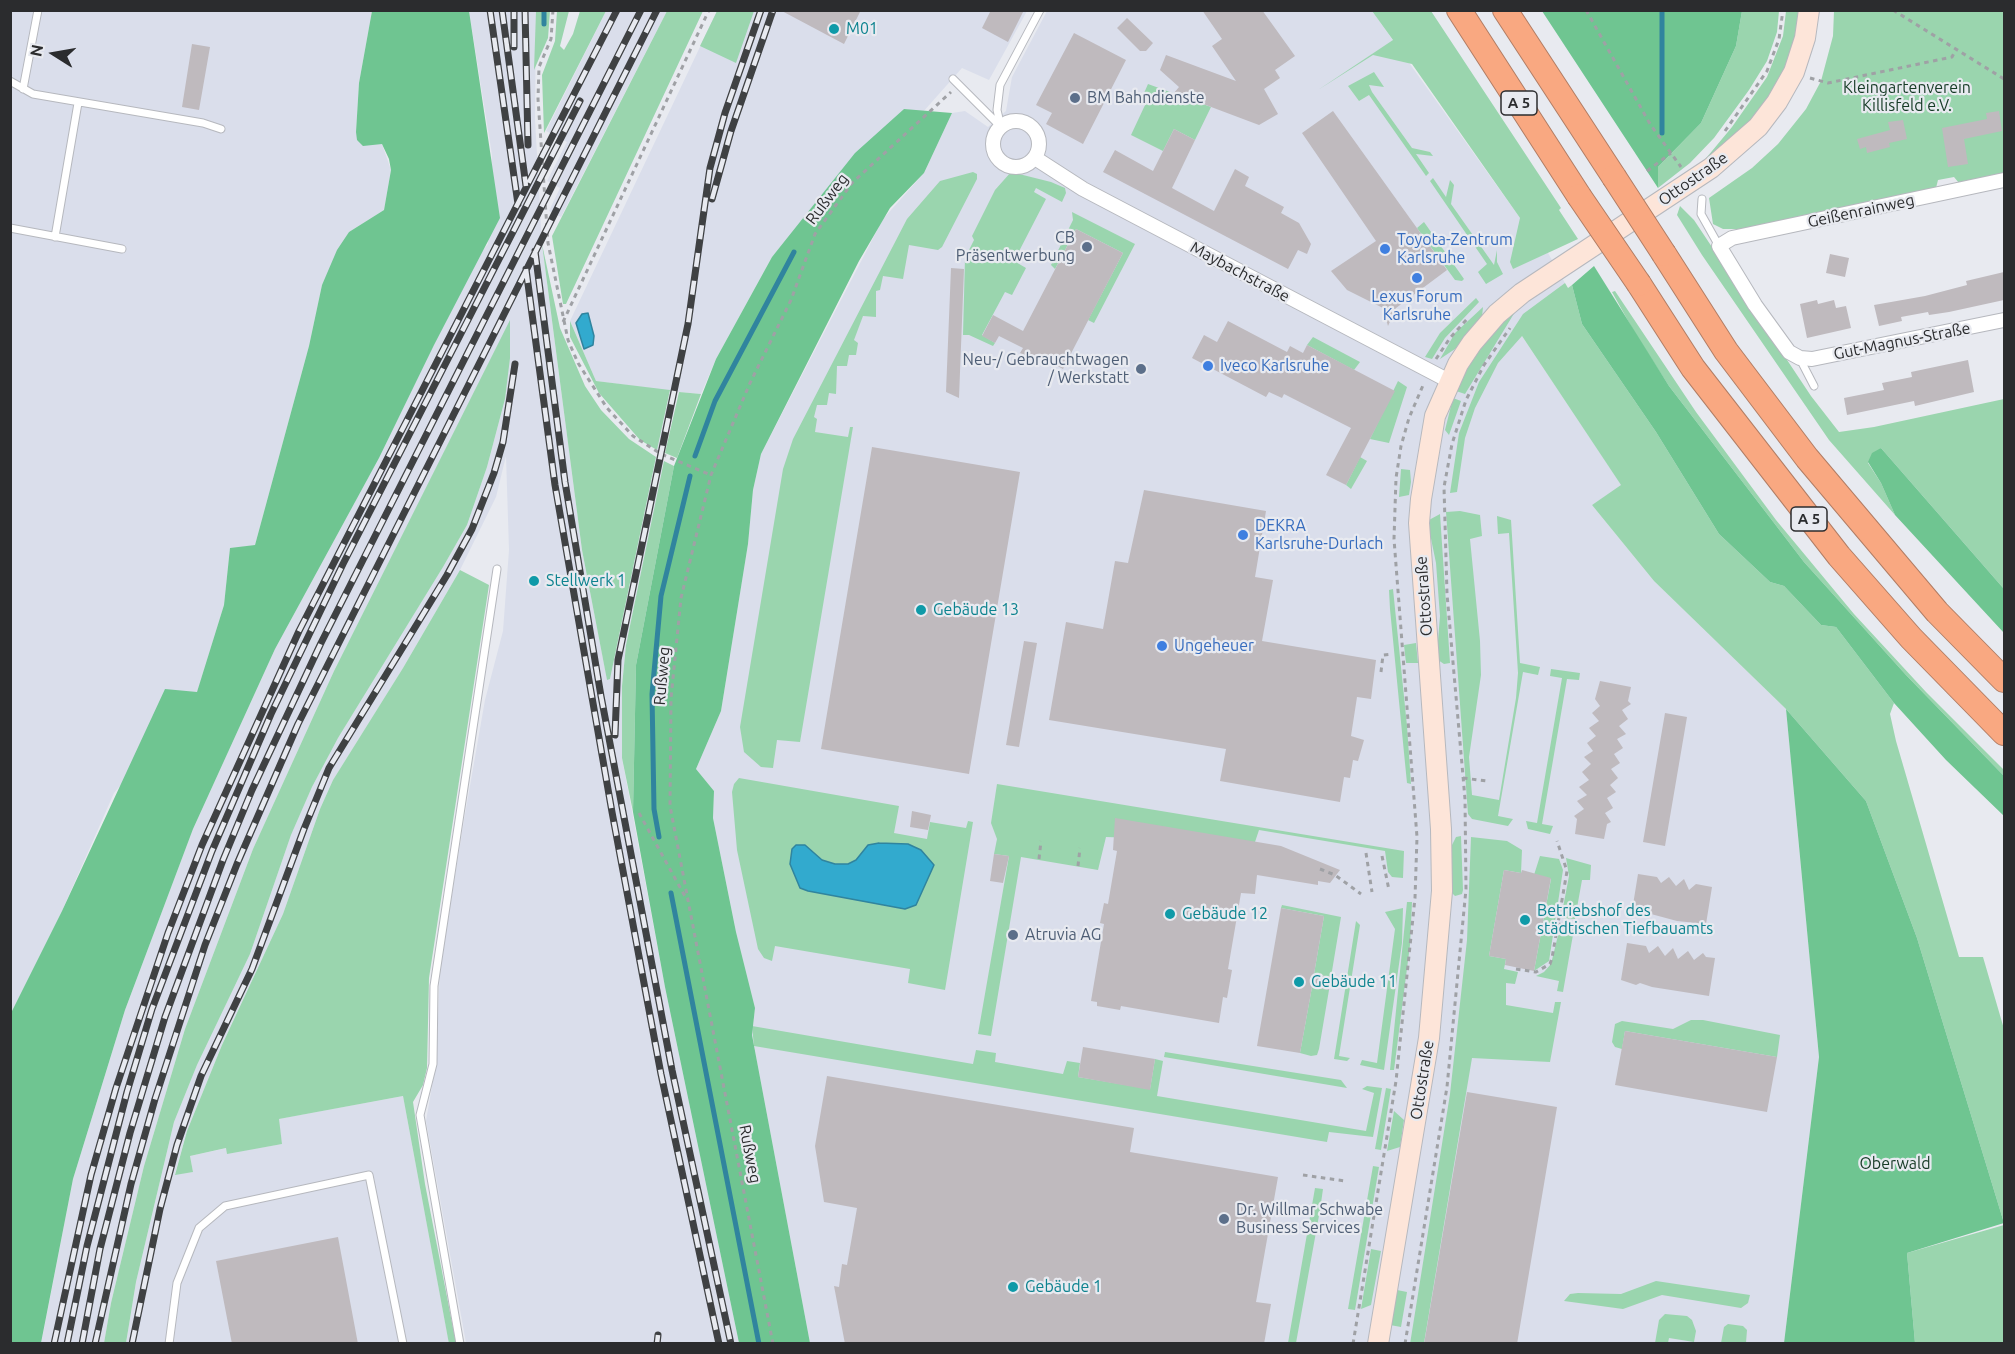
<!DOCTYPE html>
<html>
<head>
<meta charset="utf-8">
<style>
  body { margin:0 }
  #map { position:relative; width:2015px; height:1354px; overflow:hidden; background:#e8eaf0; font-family:Ubuntu,sans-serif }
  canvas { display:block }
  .frame { position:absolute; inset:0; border:12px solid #2b2c2e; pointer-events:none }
  .north { position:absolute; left:24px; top:24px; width:60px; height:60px; -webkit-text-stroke:4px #e8eaf0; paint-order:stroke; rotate:281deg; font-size:16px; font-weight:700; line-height:24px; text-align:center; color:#2b2c2e }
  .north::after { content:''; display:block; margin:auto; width:21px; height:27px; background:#2b2c2e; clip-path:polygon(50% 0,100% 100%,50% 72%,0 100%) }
</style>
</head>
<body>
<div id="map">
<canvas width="2015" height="1354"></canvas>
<div class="frame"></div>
<div class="north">N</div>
</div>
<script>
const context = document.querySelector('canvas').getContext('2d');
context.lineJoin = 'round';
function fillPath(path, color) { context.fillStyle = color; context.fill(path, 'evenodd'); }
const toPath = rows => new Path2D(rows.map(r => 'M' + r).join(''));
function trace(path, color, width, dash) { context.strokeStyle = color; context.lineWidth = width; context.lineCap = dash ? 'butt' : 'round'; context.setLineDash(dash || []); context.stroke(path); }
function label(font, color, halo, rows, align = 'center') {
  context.font = font + ' Ubuntu,sans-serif'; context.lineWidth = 4.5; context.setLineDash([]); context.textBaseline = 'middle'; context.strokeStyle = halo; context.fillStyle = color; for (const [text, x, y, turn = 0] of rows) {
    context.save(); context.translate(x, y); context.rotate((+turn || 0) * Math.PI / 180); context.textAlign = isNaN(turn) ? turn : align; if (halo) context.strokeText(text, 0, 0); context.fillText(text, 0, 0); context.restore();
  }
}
fillPath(toPath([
  [11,11,372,11,359,83,356,132,382,144,391,170,384,210,349,232,322,285,309,346,255,545,230,549,224,605,197,693,114,793,62,911,11,1013],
  [469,11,536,11,535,119,542,244,582,550,607,679,610,679,656,457,664,461,626,645,622,686,622,758,665,987,739,1343,466,1343,426,1121,436,1063,440,969,464,820,485,700,503,631,509,550,506,456,496,497,460,570,403,668,333,780,320,809,283,914,222,1045,187,1131,175,1174,193,1172,190,1156,227,1148,227,1153,282,1144,278,1119,403,1096,449,1343,126,1343,136,1282,174,1122,197,1065,250,954,291,835,312,787,338,738,443,567,467,525,487,467,505,399,510,322,334,671,253,849,185,1029,144,1166,111,1303,104,1343,41,1344,73,1179,125,1010,193,829,275,649,379,458,434,344,480,254,488,244,492,155],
  [606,11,667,11,561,217,549,211,560,188,547,181,567,142,546,131],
  [717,11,1027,11,989,80,962,68,923,112,904,109,772,257,716,359,701,394,678,392,665,453,657,450,670,391,596,381,570,321],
  [1047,11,1372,11,1520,218,1548,253,1565,283,1562,289,1522,336,1622,486,1592,505,1654,581,1786,709,1819,1057,1784,1343,810,1343,752,1035,755,1008,736,932,713,818,714,791,696,769,721,711,748,544,753,490,761,454,883,219,924,173,952,113,965,111,988,127,1006,111,1012,77]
]), '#dadeeb');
fillPath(toPath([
  [536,11,550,11,548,38,534,70],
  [557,11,569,11,560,46,564,50,573,34,580,11,606,11,544,133,542,75,555,41],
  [667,11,703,11,566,304,563,304,552,236],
  [717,11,754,11,736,63,700,46],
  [1372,11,1431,11,1561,208,1559,210,1578,239,1513,269,1510,262,1520,218,1412,64,1373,55,1318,90,1393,40],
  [1742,11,1779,11,1777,32,1767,61,1749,90,1714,138,1690,163,1658,188,1658,167,1701,123,1736,46],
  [1786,11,1799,11,1797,29,1785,69,1763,108,1734,138,1697,169,1732,127,1767,77,1783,36],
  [1834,11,2004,11,2004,173,1959,183,1954,177,1938,180,1936,188,1741,229,1723,229,1713,224,1709,198,1752,168,1778,144,1806,109,1821,81,1833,36],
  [1374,72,1384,87,1369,85,1372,92,1412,148,1430,152,1433,156,1416,154,1429,173,1426,176,1369,95,1359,101,1348,86],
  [1148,84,1211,107,1195,140,1174,129,1163,151,1131,135,1146,103,1141,100],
  [973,172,977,174,977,179,942,247,938,250,909,245,903,279,883,276,880,290,876,291,876,317,863,316,854,340,858,343,856,355,849,355,847,366,837,366,836,394,829,393,827,405,817,405,814,417,817,419,815,432,848,437,850,427,853,427,800,742,777,740,773,768,761,767,744,752,740,727,783,469,793,439,907,219,940,181],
  [1011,172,1051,182,1065,188,1066,193,1062,202,1036,188,1034,192,1046,199,1014,261,1026,268,1012,295,1005,292,982,335,995,343,993,346,969,335,963,335,965,258,974,240,972,236,995,190],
  [1433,178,1446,197,1450,180,1454,185,1451,204,1494,265,1497,250,1497,262,1503,274,1486,284,1478,272,1487,264,1430,181],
  [1680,206,1694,220,1811,396,1839,432,1874,427,2004,399,2004,589,1881,448,1868,463,1881,483,1895,515,1829,440,1702,255,1677,215],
  [1072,212,1135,244,1094,323,1088,320,1123,253,1076,229,1055,269,1051,265,1073,220],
  [1424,222,1464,279,1462,281,1455,280,1417,228],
  [542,244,560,328,585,386,601,410,629,439,656,457,610,679,607,680,582,550],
  [1565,283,1568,288,1572,285,1582,324,1656,432,1719,534,1770,582,1784,586,1821,625,1836,627,1894,703,1890,714,1896,741,1959,957,1983,957,2004,1029,2004,1223,1917,938,1866,801,1786,709,1654,581,1592,505,1621,485,1522,336,1498,363,1475,408,1465,438,1457,492,1450,493,1459,433,1479,382,1523,314],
  [1615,291,1696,412,1776,520,1854,614,1926,692,2004,770,2004,776,1906,675,1804,562,1669,386,1636,335,1612,292],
  [1476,298,1479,302,1445,338,1432,359,1425,357,1440,333],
  [1483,307,1482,317,1455,349,1440,359,1455,333],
  [1518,307,1465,394,1456,391,1473,356,1494,329],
  [510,320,510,358,505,399,487,467,467,525,443,567,338,738,312,787,291,835,250,954,197,1065,174,1122,136,1282,126,1343,104,1343,111,1303,144,1166,185,1029,253,849,334,671],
  [570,321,596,381,670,390,657,450,640,440,599,393,570,337],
  [1313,337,1360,362,1354,370,1307,345],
  [1398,381,1407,387,1389,443,1370,439],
  [679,392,701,394,677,458,665,453],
  [1453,398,1461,401,1449,435,1445,430],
  [1360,457,1367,461,1351,489,1346,485],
  [664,461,674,466,636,665,633,812,622,758,622,686,626,645],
  [1401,469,1410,470,1411,482,1409,495,1399,497],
  [1460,511,1480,515,1482,536,1470,539,1480,641,1481,675,1469,757,1472,795,1499,800,1516,698,1518,673,1509,533,1498,534,1497,516,1511,520,1520,663,1540,667,1538,675,1523,672,1498,816,1513,819,1508,826,1472,819,1468,814,1446,512],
  [1440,514,1450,663,1444,664,1438,660,1437,653,1440,616,1436,563,1429,529,1429,520],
  [460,570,489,585,429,978,427,1068,423,1085,413,1102,425,1184,456,1343,449,1344,403,1096,279,1119,282,1144,227,1154,226,1148,190,1156,193,1172,175,1175,187,1131,222,1045,283,914,320,809,333,780,403,668],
  [1393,589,1407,726,1411,784,1407,783,1405,763,1390,609,1389,590],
  [1416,643,1418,663,1406,663,1404,645],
  [1551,669,1580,673,1579,680,1567,679,1542,824,1553,826,1550,834,1528,829,1526,821,1537,823,1562,678,1550,676],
  [739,778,899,806,894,833,927,839,930,822,966,828,968,821,973,822,945,990,908,983,910,969,775,946,772,961,764,958,758,949,737,850,732,792,734,784],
  [997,784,1404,851,1403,878,1392,877,1388,872,1385,851,1259,830,1255,842,1106,837,1098,870,1021,857,991,1036,978,1034,1009,856,994,854,997,839,991,823],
  [1461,836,1463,890,1462,894,1455,896,1451,892,1452,845,1456,837],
  [1471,837,1507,841,1522,850,1521,873,1504,870,1489,956,1506,959,1504,969,1518,972,1515,984,1506,983,1506,1005,1553,1013,1555,1002,1561,1002,1550,1062,1472,1058,1424,1343,1410,1344,1450,1094,1467,940],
  [1540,856,1559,859,1563,870,1549,961,1534,971,1551,879,1534,875],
  [1566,858,1591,865,1590,880,1582,880,1575,919,1561,918,1569,876],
  [1407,902,1412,902,1410,945,1394,1070,1390,1070],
  [1282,905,1341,917,1331,977,1314,974,1324,916,1281,908],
  [1403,908,1402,943,1384,1070,1360,1065,1362,1060,1377,1063,1395,929,1385,912],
  [1356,921,1360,925,1339,1056,1350,1058,1347,1061,1334,1059],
  [1560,927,1574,929,1563,992,1557,991,1559,981,1536,976,1544,972,1551,964],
  [1312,987,1329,990,1319,1049,1317,1055,1311,1056,1300,1053],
  [1691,1020,1703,1020,1780,1035,1777,1057,1625,1031,1622,1049,1615,1047,1612,1042,1615,1024,1622,1021,1673,1029],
  [752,1026,973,1064,976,1050,996,1053,995,1062,1063,1074,1067,1061,1080,1063,1078,1077,1150,1089,1155,1059,1163,1061,1157,1096,1366,1131,1374,1093,1362,1089,1367,1086,1382,1088,1373,1137,1329,1132,1327,1142,754,1046],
  [1165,1052,1341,1080,1347,1088,1164,1057],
  [1386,1088,1391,1089,1381,1150,1375,1149],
  [1394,1111,1404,1120,1400,1147,1387,1151],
  [1373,1166,1379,1167,1355,1310,1348,1309],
  [1315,1188,1323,1189,1320,1210,1296,1343,1288,1343],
  [2004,1225,2004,1343,1915,1343,1907,1253],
  [1371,1249,1381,1251,1371,1305,1361,1309],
  [1656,1281,1750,1295,1748,1303,1741,1308,1662,1295,1623,1309,1564,1301,1570,1294,1578,1293,1621,1294],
  [1397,1290,1407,1292,1401,1327,1390,1325],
  [1665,1314,1687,1316,1692,1320,1696,1331,1694,1342,1669,1338,1668,1343,1655,1343,1659,1320],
  [1728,1324,1743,1326,1747,1330,1746,1343,1721,1343,1724,1327]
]), '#9ad5ae');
fillPath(toPath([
  [372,11,469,11,500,218,434,345,379,458,275,649,193,829,125,1010,73,1179,41,1343,11,1343,11,1013,62,911,165,689,197,692,224,605,230,548,255,545,309,346,322,285,337,250,349,232,384,210,391,170,389,159,382,144,363,146,357,140,356,132,359,83],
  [1542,11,1742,11,1736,46,1701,123,1658,167,1658,188],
  [904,109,952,113,924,173,890,208,859,261,761,454,753,490,748,544,721,711,696,769,714,791,713,818,736,932,755,1008,752,1035,810,1343,739,1343,665,987,633,812,636,665,674,466,716,359,772,257,855,153],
  [1594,266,1669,386,1804,562,1906,675,2004,776,2004,816,1946,760,1894,703,1836,627,1821,625,1784,586,1770,582,1719,534,1656,432,1582,324,1572,285],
  [1881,448,2004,589,2004,633,1895,515,1881,483,1868,462,1872,453],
  [1786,709,1866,801,1917,938,2004,1223,1907,1253,1915,1343,1784,1343,1819,1057]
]), '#6fc591');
const water = toPath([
  [588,313,594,336,593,345,584,349,576,323,582,314,588,313],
  [879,843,908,844,921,850,934,865,916,905,905,909,808,891,800,888,790,864,792,849,796,845,805,845,822,860,835,864,848,864,856,860,868,845,879,843]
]);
fillPath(water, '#32aace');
trace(water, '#30849e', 1.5);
trace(toPath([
  [1662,10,1662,133],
  [544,24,544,10],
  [695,456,715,401,794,252],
  [659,837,654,809,652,694,661,596,690,476],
  [671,893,759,1344]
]), '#30849e', 5);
fillPath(toPath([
  [780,10,861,10,844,44],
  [991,10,1024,10,1008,42,982,28],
  [1202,10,1262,10,1295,56,1275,70,1280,78,1264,89,1278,114,1259,125,1174,93,1179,87,1160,70,1166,55,1236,81,1212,46,1222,39],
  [1127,18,1153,43,1146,51,1140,51,1117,28],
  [1074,33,1126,60,1083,144,1046,124,1052,113,1036,105],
  [192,44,210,47,199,110,182,107],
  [1333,111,1447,270,1396,308,1388,326,1383,308,1347,290,1331,271,1376,241,1302,133],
  [1999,111,2002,131,1964,139,1968,164,1948,167,1942,128,1987,119,1986,113],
  [1903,120,1907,139,1889,143,1890,147,1867,153,1866,147,1860,149,1857,139,1890,130,1888,122],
  [1174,129,1195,140,1172,188,1214,211,1235,169,1249,177,1245,186,1284,207,1281,213,1299,223,1311,244,1307,254,1298,250,1288,269,1103,172,1115,150,1153,171],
  [1076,229,1123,253,1063,369,1037,355,1034,361,1020,353,1023,348,999,336,995,343,982,336,993,315,1023,331],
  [1830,254,1849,258,1845,277,1826,273],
  [951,268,964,269,959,398,946,392],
  [2004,272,2004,300,1949,312,1929,315,1928,312,1901,317,1902,321,1879,326,1874,305,1925,296,1967,285,1966,281],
  [1817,300,1818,304,1834,300,1836,308,1846,306,1851,328,1807,338,1800,304],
  [1228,321,1287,352,1290,346,1303,353,1307,345,1395,391,1346,485,1326,475,1351,428,1284,394,1282,398,1269,392,1266,397,1192,358,1204,335,1217,342],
  [1968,360,1974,392,1915,406,1914,401,1847,415,1844,398,1884,390,1882,383,1912,377,1911,372],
  [872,447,1020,472,969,774,821,749],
  [1144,490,1266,511,1255,577,1273,580,1262,641,1376,660,1371,699,1357,697,1351,736,1364,740,1358,761,1353,760,1350,778,1344,777,1340,802,1220,781,1226,749,1049,720,1066,622,1103,629,1115,561,1128,563],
  [1024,641,1037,643,1019,747,1006,745],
  [1600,681,1631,687,1628,701,1631,704,1622,710,1628,719,1619,726,1626,734,1617,739,1623,748,1614,754,1620,763,1611,769,1618,778,1610,785,1616,792,1607,798,1613,808,1605,813,1611,822,1607,824,1604,839,1575,834,1577,819,1574,816,1584,809,1577,801,1587,795,1579,787,1589,780,1582,772,1591,764,1584,757,1593,751,1587,743,1596,736,1589,728,1599,721,1592,713,1600,706,1595,699],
  [1665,713,1687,717,1665,846,1643,842],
  [912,811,931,815,928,830,910,827],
  [1115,818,1281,846,1340,870,1330,883,1318,881,1318,885,1257,875,1255,894,1241,893,1228,969,1232,970,1227,998,1223,997,1219,1023,1121,1006,1120,1010,1097,1006,1097,1002,1091,1001,1104,924,1100,923,1104,903,1108,904,1117,851,1113,850],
  [994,854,1009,856,1003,883,990,881],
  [1504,870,1521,873,1522,870,1551,878,1534,971,1505,965,1506,959,1489,956],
  [1638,874,1657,877,1661,883,1669,877,1676,886,1684,879,1689,890,1696,884,1712,887,1706,924,1677,921,1651,914,1647,916,1632,911],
  [1281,908,1324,916,1314,974,1331,977,1329,990,1312,987,1300,1053,1257,1046],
  [1627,943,1646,946,1649,953,1658,946,1665,956,1673,948,1678,959,1688,951,1694,960,1703,953,1706,957,1715,958,1709,996,1652,987,1640,983,1636,985,1621,980],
  [1625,1031,1777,1057,1767,1112,1615,1085],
  [1083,1047,1155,1059,1150,1090,1078,1077],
  [827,1076,1134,1128,1130,1152,1278,1177,1256,1302,1271,1304,1264,1344,845,1344,834,1286,839,1287,842,1264,847,1265,857,1208,824,1202,815,1146],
  [1467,1092,1557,1107,1517,1344,1424,1344],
  [338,1237,358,1344,232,1344,216,1261]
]), '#bfbabe');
const service = toPath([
  [953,79,999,125],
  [10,81,33,94,203,123,221,129],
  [23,89,38,10],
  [1001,127,997,110,1000,85,1040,10],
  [1702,199,1701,214,1719,246],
  [10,228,122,249],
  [55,237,78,103],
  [1800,359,1814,386],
  [169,1344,177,1283,199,1228,225,1206,369,1175,403,1344],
  [460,1344,420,1115,433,1064,434,986,497,569]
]);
const minor = toPath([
  '993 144a23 23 0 1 1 46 0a23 23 0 1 1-46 0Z',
  [1035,158,1083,189,1449,381],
  [2004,180,1732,238,1719,246,1755,305,1789,352,1800,358,1812,359,2004,320]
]);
const secondary = toPath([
  [1378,1344,1429,1038,1442,891,1441,829,1419,523,1421,499,1435,416,1458,364,1472,343,1497,314,1522,293,1711,168,1758,127,1777,102,1794,72,1805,38,1809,10]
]);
const motorway = toPath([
  [1459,10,1579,196],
  [1505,10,1614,177],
  [1664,254,1726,351,1807,458,1937,612,2004,680],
  [1639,284,1693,368,1839,556,1911,638,2004,733]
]);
trace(service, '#b6b8be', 9);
trace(minor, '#b6b8be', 16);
trace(secondary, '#b6b8be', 22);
trace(motorway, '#b17d64', 26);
trace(toPath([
  [553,10,551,39,539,67,538,99,548,243,568,340,578,363,607,408,633,436,661,454,711,475],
  [1586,10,1650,124,1681,167],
  [1893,10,2004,79],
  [1810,78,1828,83,1952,57,1956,49],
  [1725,131,1767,71,1779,39,1783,10],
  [1647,171,1671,153],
  [563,322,709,10],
  [1436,359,1450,338,1467,319],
  [1381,672,1383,655,1392,654],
  [1463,778,1487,781],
  [639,813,687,900],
  [1366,853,1372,892],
  [1382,856,1389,890],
  [1039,859,1041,841],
  [1078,866,1080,848],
  [1320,869,1335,875,1361,894],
  [1558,924,1604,931],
  [1516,969,1536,972,1550,964,1552,958,1567,871,1557,841],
  [1303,1175,1345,1181],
  [773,1344,670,806,671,698,681,598,711,475,750,383,791,300,815,234,852,183,951,92],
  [1353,1344,1396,1081,1415,898,1417,837,1394,539,1396,478,1401,446,1409,418,1424,383],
  [1405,1344,1447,1087,1466,889,1465,799,1447,594,1444,487,1452,444,1466,400,1484,365,1510,328]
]), '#9fa1a5', 3, [4.5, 4.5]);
trace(service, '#fff', 7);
trace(minor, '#fff', 14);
trace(secondary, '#fde5d9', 20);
trace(motorway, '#f9a881', 24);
const rail = toPath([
  [490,10,518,204],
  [502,10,526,186],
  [525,10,528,145],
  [514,47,514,10],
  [712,199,731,131,773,10],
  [535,251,565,482,601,696,672,1070,731,1344],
  [526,269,555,485,612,812,661,1074,719,1344],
  [615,735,618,660,688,324,710,168,725,113,761,10],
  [54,1344,91,1175,116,1088,168,933,202,845,299,631,617,10],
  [67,1344,87,1246,127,1092,152,1009,212,851,271,714,343,564,580,101],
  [82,1344,100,1249,130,1133,165,1017,223,860,252,790,321,643,641,10],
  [95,1344,131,1184,155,1099,205,945,237,864,298,724,657,10],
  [132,1344,160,1209,177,1145,201,1076,252,969,304,829,329,768,447,575,472,529,494,473,503,442,515,364],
  [657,1344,658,1335]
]);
trace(rail, '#3f4143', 7);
trace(rail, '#e8eaf0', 4.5, [14]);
const motorwayBridge = toPath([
  [1614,177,1664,254],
  [1579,196,1639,284]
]);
trace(motorwayBridge, '#b17d64', 26, []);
trace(motorwayBridge, '#f9a881', 24);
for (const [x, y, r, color] of [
  [834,29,6,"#0f9aa8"],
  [1075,98,6,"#5c6f8a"],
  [1087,247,6,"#5c6f8a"],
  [1385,249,6,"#3f7fe0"],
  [1417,278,6,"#3f7fe0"],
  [1208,366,6,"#3f7fe0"],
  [1141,369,6,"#5c6f8a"],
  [1243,535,6,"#3f7fe0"],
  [534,581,6,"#0f9aa8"],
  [921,610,6,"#0f9aa8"],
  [1162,646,6,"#3f7fe0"],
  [1170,914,6,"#0f9aa8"],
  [1525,920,6,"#0f9aa8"],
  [1013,935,6,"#5c6f8a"],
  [1299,982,6,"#0f9aa8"],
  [1224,1219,6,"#5c6f8a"],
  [1013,1287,6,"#0f9aa8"]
]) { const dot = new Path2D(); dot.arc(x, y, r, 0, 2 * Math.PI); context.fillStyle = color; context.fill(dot); trace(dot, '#e8eaf0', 2); }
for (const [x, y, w] of [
  [1519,103,36],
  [1809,519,36]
]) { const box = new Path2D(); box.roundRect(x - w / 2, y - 12, w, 24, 4.5); context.fillStyle = '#e8eaf0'; context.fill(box); trace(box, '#2b2c2e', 1.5); }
label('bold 15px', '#2b2c2e', null, [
  ["A 5",1519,103],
  ["A 5",1809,519]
]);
label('16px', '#0d838f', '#e8eaf0', [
  ["M01",846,29],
  ["Stellwerk 1",546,581],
  ["Gebäude 13",933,610],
  ["Betriebshof des",1537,911],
  ["städtischen Tiefbauamts",1537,929],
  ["Gebäude 12",1182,914],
  ["Gebäude 11",1311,982],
  ["Gebäude 1",1025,1287]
], 'left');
label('16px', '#163b26', '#e8eaf0', [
  ["Kleingartenverein",1907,88],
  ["Killisfeld e.V.",1907,106],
  ["Oberwald",1895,1164]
]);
label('16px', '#4e5e75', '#e8eaf0', [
  ["BM Bahndienste",1087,98],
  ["CB",1075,238,"right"],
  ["Präsentwerbung",1075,256,"right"],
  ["Neu-/ Gebrauchtwagen",1129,360,"right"],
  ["/ Werkstatt",1129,378,"right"],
  ["Atruvia AG",1025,935],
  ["Dr. Willmar Schwabe",1236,1210],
  ["Business Services",1236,1228]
], 'left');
label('16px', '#2b2c2e', '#e8eaf0', [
  ["Ottostraße",1693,179,-35],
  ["Rußweg",827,199,-53],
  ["Geißenrainweg",1861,211,-12],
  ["Maybachstraße",1240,272,28],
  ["Gut-Magnus-Straße",1902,341,-11],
  ["Ottostraße",1424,596,-94],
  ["Rußweg",662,676,-85],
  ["Ottostraße",1422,1080,-81],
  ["Rußweg",750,1154,79]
]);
label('16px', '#366cbe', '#e8eaf0', [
  ["Toyota-Zentrum",1397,240],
  ["Karlsruhe",1397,258],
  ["Lexus Forum",1417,297,"center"],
  ["Karlsruhe",1417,315,"center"],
  ["Iveco Karlsruhe",1220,366],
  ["DEKRA",1255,526],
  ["Karlsruhe-Durlach",1255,544],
  ["Ungeheuer",1174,646]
], 'left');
</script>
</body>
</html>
